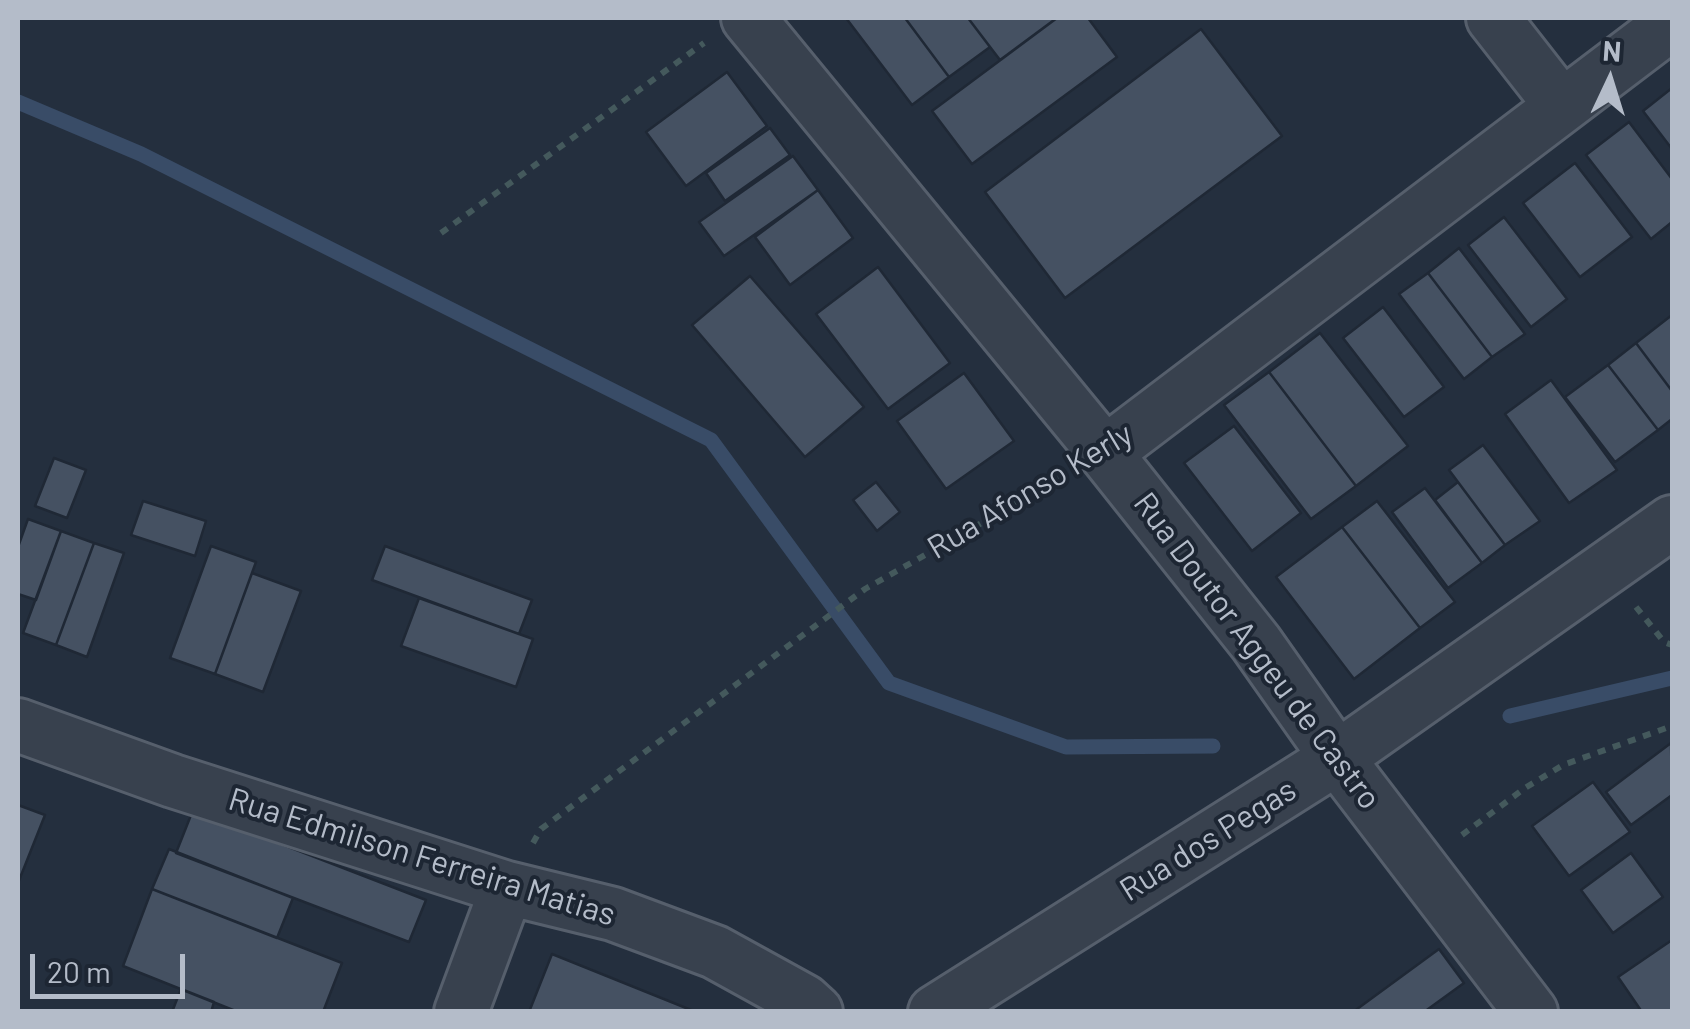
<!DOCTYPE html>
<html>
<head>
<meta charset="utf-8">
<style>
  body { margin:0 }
  #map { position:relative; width:1690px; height:1029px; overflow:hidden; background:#242f3e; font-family:Barlow,sans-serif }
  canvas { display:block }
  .frame { position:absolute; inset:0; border:20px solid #b4bcc9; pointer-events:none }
  .north { position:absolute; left:1560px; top:30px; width:100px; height:100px; -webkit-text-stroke:8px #1d2633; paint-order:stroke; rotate:4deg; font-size:28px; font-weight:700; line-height:40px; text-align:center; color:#b4bcc9 }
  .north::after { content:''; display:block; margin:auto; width:35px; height:45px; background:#b4bcc9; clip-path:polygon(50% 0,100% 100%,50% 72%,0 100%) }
  .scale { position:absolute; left:30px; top:954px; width:155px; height:45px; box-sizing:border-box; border:5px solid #b4bcc9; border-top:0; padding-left:12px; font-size:30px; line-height:35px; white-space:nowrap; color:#b4bcc9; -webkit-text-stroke:8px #1d2633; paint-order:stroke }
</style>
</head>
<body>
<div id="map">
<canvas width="1690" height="1029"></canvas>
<div class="frame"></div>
<div class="north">N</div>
<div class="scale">20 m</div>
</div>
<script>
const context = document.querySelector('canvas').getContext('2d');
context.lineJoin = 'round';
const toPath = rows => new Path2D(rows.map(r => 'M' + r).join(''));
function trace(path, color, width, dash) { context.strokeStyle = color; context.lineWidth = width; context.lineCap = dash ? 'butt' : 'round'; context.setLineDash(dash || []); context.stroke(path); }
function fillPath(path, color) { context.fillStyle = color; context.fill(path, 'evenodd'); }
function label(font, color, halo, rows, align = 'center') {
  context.font = font + ' Barlow,sans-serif'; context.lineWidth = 8; context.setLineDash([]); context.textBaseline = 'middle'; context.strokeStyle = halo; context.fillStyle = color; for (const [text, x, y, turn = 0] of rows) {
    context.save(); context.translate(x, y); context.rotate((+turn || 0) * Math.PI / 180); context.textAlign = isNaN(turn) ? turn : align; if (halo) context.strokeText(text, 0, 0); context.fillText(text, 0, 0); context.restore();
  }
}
trace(toPath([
  [18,102,141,154,711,440,889,683,1066,747,1213,746],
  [1510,716,1672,678]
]), '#394c67', 15);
const building = toPath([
  [846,18,905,18,949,77,912,105,846,18],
  [905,18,968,18,990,47,949,77,905,18],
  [968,18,1052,18,1054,20,1000,60,968,18],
  [1057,18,1088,18,1117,57,972,164,932,111,1057,18],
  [1201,29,1282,136,1065,298,985,192,1201,29],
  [727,72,767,126,686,186,646,132,727,72],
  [1672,88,1672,149,1643,111,1672,88],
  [1629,122,1672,179,1672,222,1651,239,1586,155,1629,122],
  [770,128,790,155,725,201,706,173,770,128],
  [793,156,818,190,724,256,699,222,793,156],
  [1575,163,1632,237,1580,277,1523,203,1575,163],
  [818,190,853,238,790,285,755,237,818,190],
  [1504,217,1567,299,1531,327,1468,245,1504,217],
  [1459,248,1525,334,1492,357,1428,273,1459,248],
  [878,267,950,363,888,409,816,314,878,267],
  [1428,273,1492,357,1464,379,1399,294,1428,273],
  [750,276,864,407,805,457,692,325,750,276],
  [1383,307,1444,387,1404,417,1343,338,1383,307],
  [1672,315,1672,391,1636,343,1672,315],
  [1320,333,1408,446,1356,486,1269,372,1320,333],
  [1636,343,1672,391,1672,419,1658,430,1608,365,1636,343],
  [1608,365,1658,430,1615,462,1565,397,1608,365],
  [1269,372,1356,486,1311,519,1224,405,1269,372],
  [964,373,1014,441,946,489,897,421,964,373],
  [1551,380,1617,470,1569,503,1505,414,1551,380],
  [1234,426,1301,513,1252,551,1184,463,1234,426],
  [1483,445,1540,521,1505,545,1449,470,1483,445],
  [54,458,86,470,67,518,35,506,54,458],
  [876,482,900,512,877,531,853,500,876,482],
  [1458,482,1505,545,1482,563,1435,500,1458,482],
  [1425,488,1482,563,1448,588,1392,512,1425,488],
  [143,501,206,521,195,556,131,535,143,501],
  [1377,501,1455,602,1420,628,1342,527,1377,501],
  [28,519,61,531,36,600,18,594,18,547,28,519],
  [1342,527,1420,628,1354,679,1276,577,1342,527],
  [61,531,94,543,56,645,23,633,61,531],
  [94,543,124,553,87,657,56,645,94,543],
  [211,546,256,562,215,674,170,658,211,546],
  [385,546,532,600,519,634,372,580,385,546],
  [252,573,301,591,263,692,215,674,252,573],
  [419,598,533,639,516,687,401,646,419,598],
  [1671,743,1672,795,1631,825,1606,792,1671,743],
  [1593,782,1630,832,1569,876,1532,826,1593,782],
  [18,805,45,815,18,883,18,805],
  [193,810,426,900,409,942,176,853,193,810],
  [169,849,293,898,277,938,152,889,169,849],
  [1631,853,1663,897,1613,933,1581,890,1631,853],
  [152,889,342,963,323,1012,238,1012,123,966,152,889],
  [1672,940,1672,1012,1642,1012,1618,977,1672,940],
  [1439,949,1464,983,1424,1012,1353,1012,1439,949],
  [552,954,696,1012,529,1012,552,954],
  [181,989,214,1002,211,1012,172,1012,181,989]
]);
fillPath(building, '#455162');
trace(building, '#1f2835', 2.5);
const street = toPath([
  [748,18,1105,453,1256,643,1337,758,1531,1012],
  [1493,18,1561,105],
  [1105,453,1672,23],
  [18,725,173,781,507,888,613,914,715,952,804,1001,816,1012],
  [461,1012,507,888],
  [935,1012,1337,758,1672,522]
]);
trace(street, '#565f6c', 58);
trace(toPath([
  [441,233,704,43],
  [1636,607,1664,642,1672,645],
  [1462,835,1525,788,1563,765,1672,726],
  [533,843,541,829,865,589,1059,479]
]), '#44595c', 6, [8, 8]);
trace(street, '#38414e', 52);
label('32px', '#b4bcc9', '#1d2633', [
  ["Rua Afonso Kerly",1030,491,-31],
  ["Rua Doutor Aggeu de Castro",1257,651,53],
  ["Rua dos Pegas",1208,840,-32],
  ["Rua Edmilson Ferreira Matias",422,857,17]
]);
</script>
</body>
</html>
